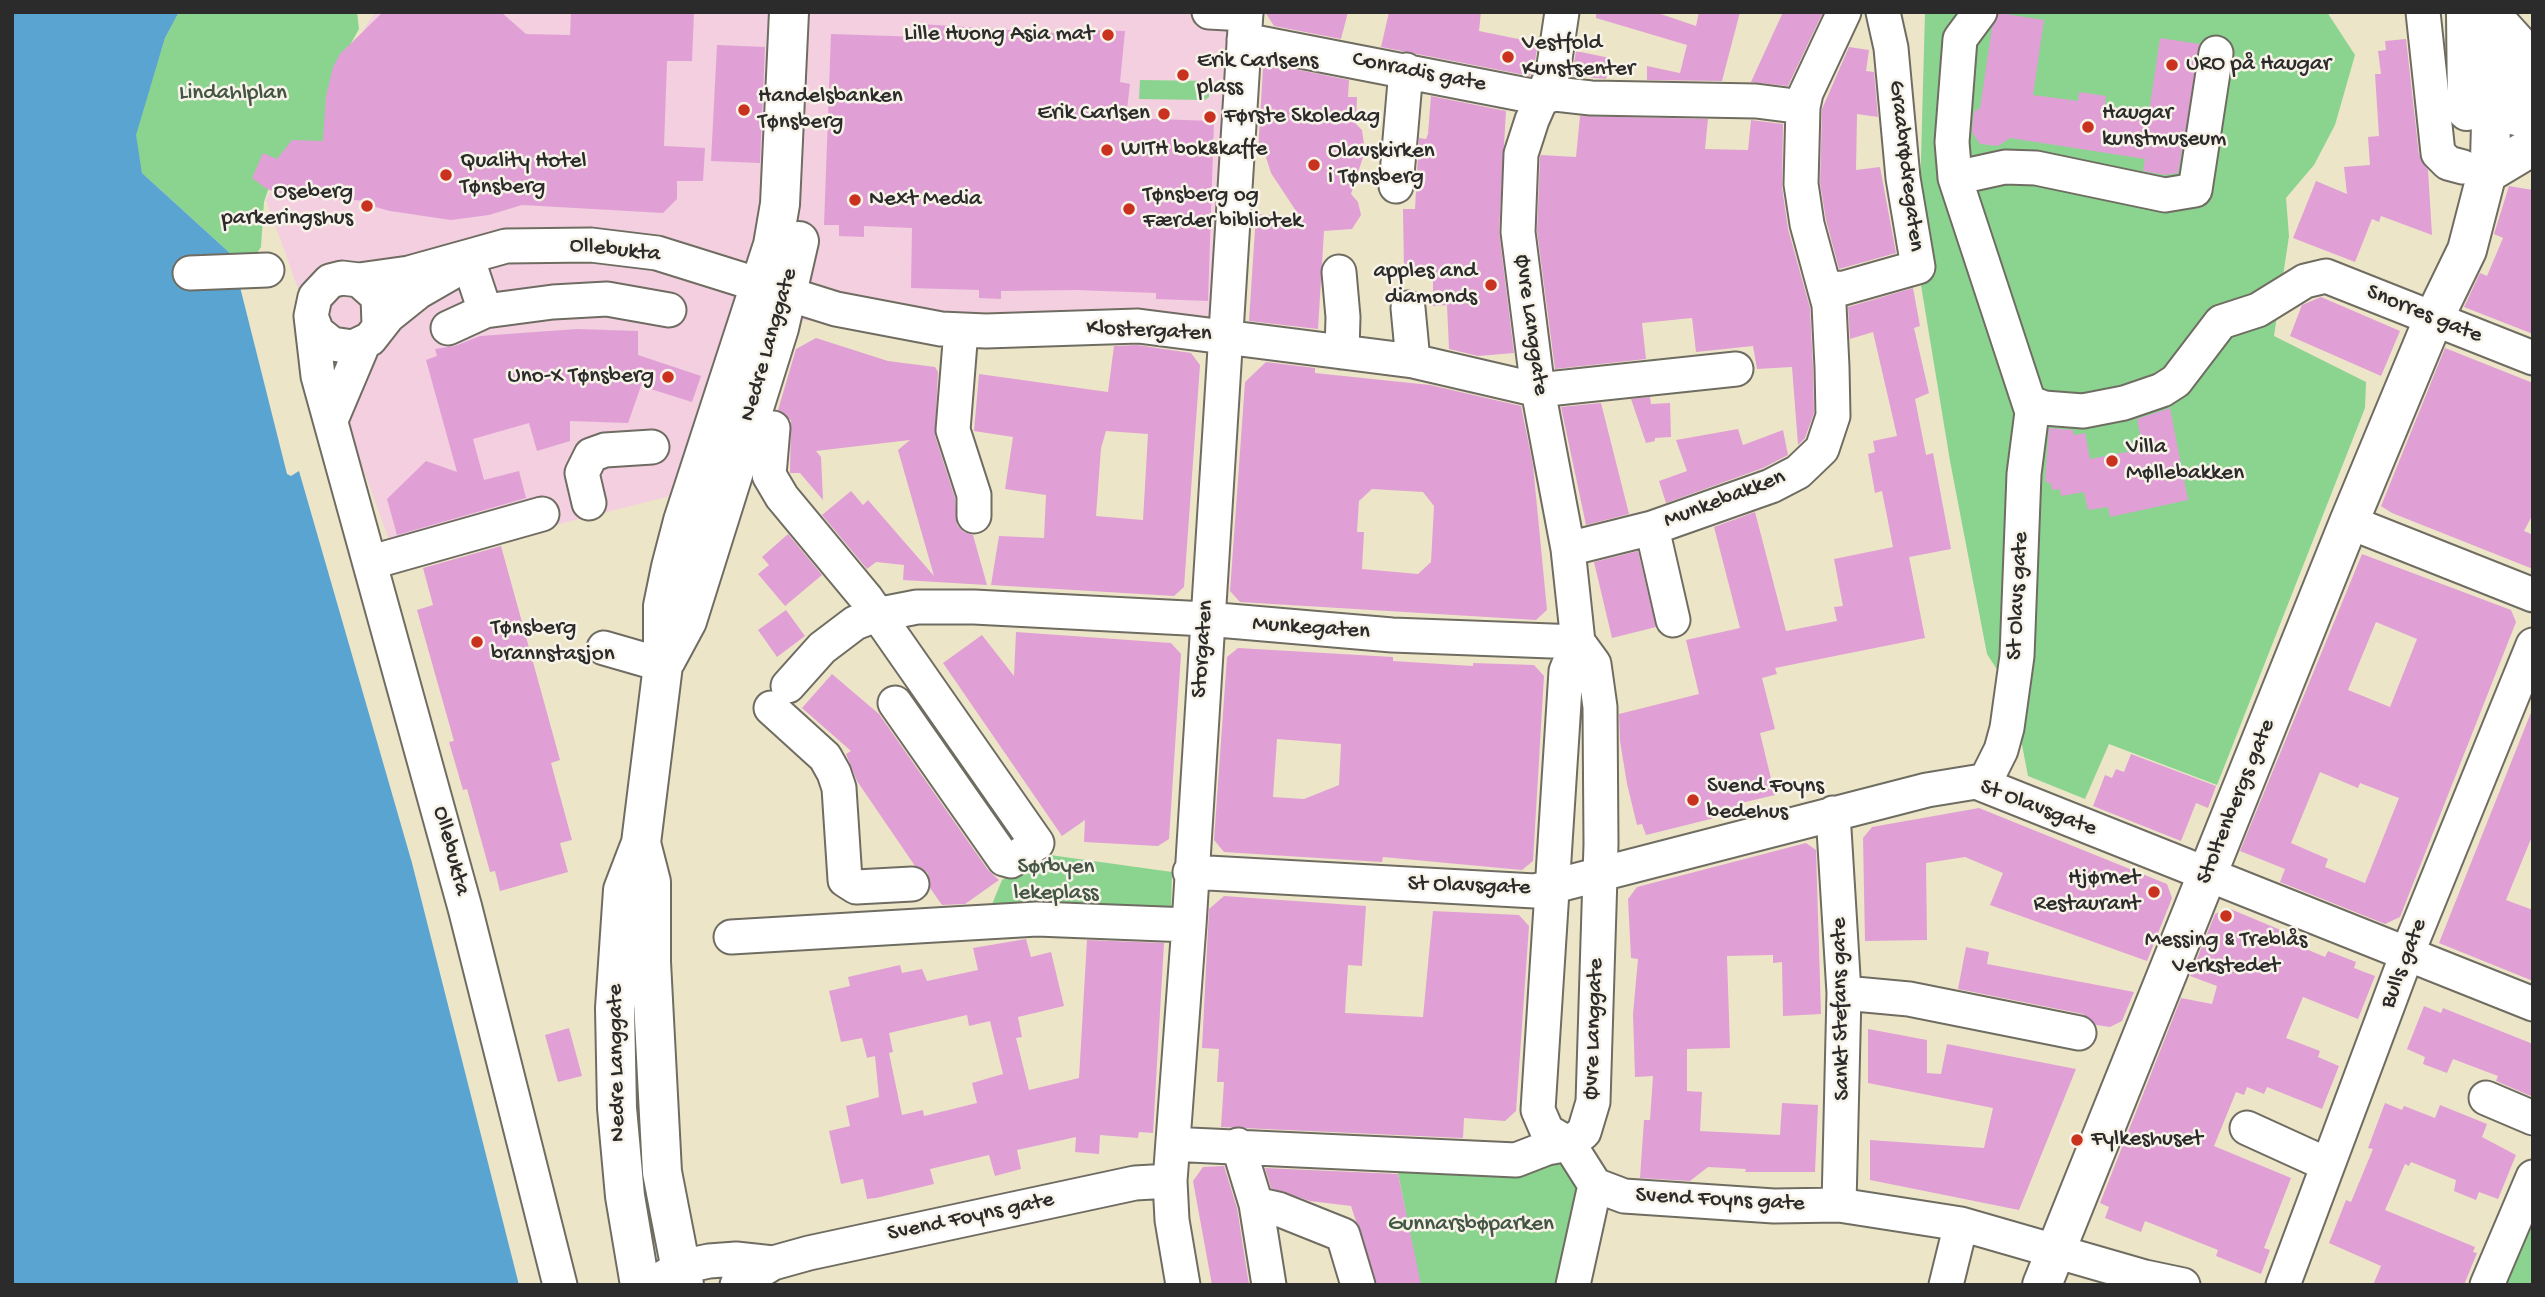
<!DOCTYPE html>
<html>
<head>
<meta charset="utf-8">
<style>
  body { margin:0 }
  #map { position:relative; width:2545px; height:1297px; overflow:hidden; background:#ede5c8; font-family:"Gochi Hand",sans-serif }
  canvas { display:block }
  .frame { position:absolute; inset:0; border:14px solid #2b2b2b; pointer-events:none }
</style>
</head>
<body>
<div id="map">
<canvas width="2545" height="1297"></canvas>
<div class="frame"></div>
</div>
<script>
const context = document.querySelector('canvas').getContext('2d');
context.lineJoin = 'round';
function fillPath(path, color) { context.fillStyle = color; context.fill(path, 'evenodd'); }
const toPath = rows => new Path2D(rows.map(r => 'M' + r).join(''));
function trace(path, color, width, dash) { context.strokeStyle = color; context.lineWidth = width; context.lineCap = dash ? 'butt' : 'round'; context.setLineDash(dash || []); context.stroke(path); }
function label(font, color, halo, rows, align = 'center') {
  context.font = font + ' "Gochi Hand",sans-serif'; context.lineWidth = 5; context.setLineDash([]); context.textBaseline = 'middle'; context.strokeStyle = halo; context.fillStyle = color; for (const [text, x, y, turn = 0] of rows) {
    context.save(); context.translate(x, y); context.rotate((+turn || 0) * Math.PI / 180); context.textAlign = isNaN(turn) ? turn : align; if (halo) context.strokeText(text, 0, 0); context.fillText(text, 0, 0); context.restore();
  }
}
fillPath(toPath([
  [375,12,1243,12,1224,338,747,318,682,493,398,565,266,200,345,60]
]), '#f3cfe0');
fillPath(toPath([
  [179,12,357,12,359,29,335,72,322,151,275,170,264,202,261,247,237,283,232,255,142,173,135,135,165,38],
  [1925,12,2327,12,2355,55,2335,125,2314,165,2286,198,2289,236,2274,336,2366,382,2365,408,2217,785,2109,744,2085,799,2028,776,2012,693,1987,654,1950,461,1918,267],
  [1140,80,1209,81,1209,97,1205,100,1139,99],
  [1050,855,1172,872,1171,917,988,914,1002,880],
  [1551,1153,1592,1187,1569,1285,1420,1285,1396,1163],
  [2533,1179,2533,1285,2488,1285]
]), '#8ad490');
fillPath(toPath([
  [12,12,179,12,165,38,136,135,142,173,232,255,287,474,291,476,299,471,412,863,519,1285,12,1285]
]), '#59a4d1');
fillPath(toPath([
  [383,12,501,12,526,34,570,35,571,12,694,12,692,61,667,61,664,146,705,148,703,181,677,181,677,199,663,213,522,205,489,215,451,220,390,211,372,206,374,201,289,197,267,189,252,178,263,153,277,159,292,140,323,141,326,96,333,67,340,54],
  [1265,12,1348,12,1341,39,1274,26],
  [1389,12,1481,12,1479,31,1538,43,1534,67,1530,76,1381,47],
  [1596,12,1655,12,1696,26,1699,12,1740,12,1722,81,1647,80,1647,66,1680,73,1687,45,1596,18],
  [1783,12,1823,12,1788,86,1751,82],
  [1999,13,2044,20,2033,95,2078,101,2079,92,2106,96,2105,106,2149,112,2160,38,2200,44,2178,173,2165,175,2143,171,2145,159,2010,138,1998,146,1980,144,1972,132,1974,112,1980,108,1992,28],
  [921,24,1087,35,1087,30,1125,31,1120,82,1130,84,1126,118,1214,121,1208,301,1156,299,1156,293,1076,290,1001,291,1001,299,979,298,979,290,911,288,912,228,864,226,864,237,839,236,839,225,824,225,831,34,921,37],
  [2406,39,2419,155,2428,170,2432,235,2381,216,2379,222,2372,219,2355,262,2293,238,2316,181,2347,194,2344,167,2370,165,2368,137,2379,136,2375,74,2381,74,2378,51,2386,50,2385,41],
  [717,45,765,47,760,163,711,161],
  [1849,47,1869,50,1866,71,1874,72,1878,117,1857,114,1856,170,1880,167,1896,253,1839,269,1826,220,1820,183,1822,109],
  [1576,51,1610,58,1606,79,1572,76],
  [1269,64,1349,80,1348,97,1357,97,1356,124,1362,130,1365,151,1351,194,1358,202,1361,215,1352,229,1324,231,1318,329,1249,321,1256,214,1300,217,1271,173,1265,154,1258,153,1263,68],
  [1431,96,1506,111,1499,231,1514,353,1478,356,1449,349,1447,305,1433,306,1433,273,1404,271,1403,209,1415,209,1419,138,1426,139,1428,134],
  [1580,116,1708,119,1705,149,1748,150,1751,120,1783,124,1782,187,1788,229,1810,308,1813,368,1814,413,1805,438,1798,445,1792,367,1757,369,1753,346,1696,352,1692,318,1642,323,1646,359,1555,369,1537,231,1540,157,1541,155,1576,157],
  [2509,186,2533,190,2533,334,2464,307,2480,273,2487,276,2503,238,2494,234],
  [1913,288,1920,326,1914,328,1929,393,1915,399,1926,455,1933,453,1951,549,1909,557,1925,638,1775,668,1777,674,1762,678,1775,729,1760,733,1775,795,1737,804,1739,812,1646,835,1642,824,1637,825,1627,784,1620,741,1619,714,1699,694,1686,640,1740,628,1714,527,1755,512,1786,631,1837,621,1834,607,1843,606,1834,559,1893,547,1882,491,1875,493,1868,454,1875,452,1873,441,1897,436,1873,332,1850,339,1848,307],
  [2321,297,2400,331,2381,376,2290,336,2302,305],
  [577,329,638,331,638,355,701,376,692,402,641,386,628,423,570,421,570,441,537,451,529,423,473,439,484,480,519,471,526,498,397,535,387,499,426,461,457,472,426,360,437,356,435,349,455,346,480,336],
  [816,338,888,361,935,367,938,372,935,436,955,498,957,525,964,532,973,535,987,585,903,580,904,565,876,562,867,569,822,515,851,491,863,505,868,500,934,576,898,450,910,440,816,451,821,457,823,500,800,473,790,473,791,420,778,410,796,349],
  [1137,345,1191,353,1200,365,1184,587,1174,596,991,585,999,536,1044,538,1046,495,1005,489,1013,437,974,431,979,374,1108,392,1114,346],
  [1106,431,1148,434,1143,520,1096,516,1101,448],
  [2445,348,2533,383,2533,514,2524,531,2533,535,2533,569,2392,513,2381,506],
  [1266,362,1315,368,1315,373,1430,385,1521,406,1533,465,1547,610,1536,620,1240,602,1230,591,1245,382],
  [1372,489,1423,492,1434,506,1431,562,1418,574,1362,569,1364,532,1357,532,1359,501],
  [1650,397,1651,404,1670,403,1671,437,1655,438,1655,441,1646,443,1631,399],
  [1601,403,1629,514,1586,525,1561,407],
  [2170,408,2188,500,2110,517,2108,507,2088,510,2084,492,2061,496,2060,489,2052,490,2051,484,2045,481,2049,428,2073,430,2074,435,2085,433,2090,459,2143,449,2137,419],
  [1738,429,1743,445,1783,430,1788,455,1763,468,1666,503,1659,481,1687,471,1676,440],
  [788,534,822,575,785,606,758,574,769,565,762,557],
  [501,546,560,760,551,763,572,840,560,843,568,872,500,891,495,871,490,872,467,789,463,790,449,742,454,741,417,610,433,605,423,568],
  [1638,551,1656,627,1612,638,1594,562],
  [2362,554,2511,610,2516,622,2400,917,2385,924,2280,882,2285,869,2240,851],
  [2376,622,2417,639,2390,707,2348,690],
  [2320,772,2358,788,2360,783,2399,798,2365,883,2325,867,2328,859,2291,843],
  [786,610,805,636,777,657,758,630],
  [1016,632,1171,643,1181,654,1169,839,1158,846,1084,842,1085,820,1062,836,943,663,982,635,1014,676],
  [1238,648,1393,657,1393,661,1473,666,1473,663,1534,665,1544,676,1533,861,1522,870,1383,857,1382,862,1224,852,1214,840,1227,657],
  [1277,739,1341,744,1339,785,1304,799,1273,797],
  [832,674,879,714,988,870,999,880,965,904,942,905,930,888,928,873,915,866,857,781,846,754,851,751,802,708],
  [2532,710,2533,834,2506,900,2533,910,2533,981,2439,943],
  [2131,754,2216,786,2208,808,2196,803,2181,841,2093,806,2105,775,2112,778,2116,769,2124,772],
  [1979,808,2167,884,2172,898,2147,961,1990,905,2003,873,1965,857,1926,863,1927,940,1865,941,1863,838,1872,827],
  [1806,843,1816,850,1821,1014,1783,1016,1782,962,1773,963,1773,955,1727,956,1730,1048,1687,1049,1687,1091,1702,1092,1700,1131,1780,1135,1782,1103,1818,1105,1815,1172,1745,1172,1746,1169,1708,1167,1690,1181,1640,1178,1644,1120,1650,1120,1653,1076,1635,1077,1633,1014,1638,959,1631,958,1628,899,1637,887],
  [1224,896,1366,906,1362,966,1348,965,1345,1013,1423,1017,1433,911,1519,915,1529,926,1516,1111,1505,1121,1464,1118,1463,1138,1221,1127,1224,1082,1217,1082,1219,1049,1202,1048,1209,909],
  [2228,908,2283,931,2280,938,2325,957,2328,951,2356,962,2354,968,2375,976,2358,1019,2303,997,2286,1038,2320,1051,2318,1057,2339,1066,2322,1109,2267,1087,2264,1094,2247,1087,2244,1095,2236,1092,2214,1146,2291,1178,2264,1248,2270,1250,2261,1274,2216,1256,2218,1250,2145,1221,2141,1232,2105,1218,2109,1207,2100,1203,2181,998,2212,1004,2217,986,2190,976,2215,914],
  [1026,939,1031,957,1051,952,1064,1006,1018,1017,1022,1037,1016,1038,1029,1090,1079,1078,1087,940,1164,943,1153,1133,1139,1132,1138,1138,1100,1135,1099,1154,1075,1152,1076,1137,1017,1150,1021,1169,995,1176,989,1155,930,1169,934,1184,876,1198,867,1199,863,1179,841,1184,829,1131,850,1126,846,1106,879,1097,875,1056,867,1058,862,1038,841,1042,829,991,850,986,848,977,900,965,902,973,922,969,927,981,978,970,973,948],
  [967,1015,969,1026,990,1021,1003,1074,972,1083,977,1103,924,1116,923,1110,902,1115,889,1053,893,1052,889,1033],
  [1966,947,1989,952,1987,964,2134,992,2122,1021,2110,1027,2096,1025,2083,1014,1958,989],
  [2424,1006,2441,1013,2443,1008,2533,1044,2533,1097,2496,1081,2498,1076,2453,1059,2447,1073,2423,1064,2425,1057,2407,1049],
  [569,1028,582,1076,558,1082,545,1035],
  [1868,1029,1927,1040,1927,1073,1941,1074,1947,1044,2076,1069,2019,1210,1870,1180,1870,1140,1984,1148,1993,1108,1868,1083],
  [2385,1103,2402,1110,2404,1106,2435,1118,2440,1105,2487,1124,2482,1137,2516,1155,2498,1199,2479,1192,2476,1200,2454,1191,2456,1180,2411,1162,2409,1166,2405,1164,2385,1210,2475,1247,2473,1252,2477,1253,2464,1285,2373,1285,2381,1266,2329,1243,2346,1200,2351,1202,2373,1149,2368,1148],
  [1224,1166,1237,1208,1249,1285,1212,1285,1193,1181,1203,1167],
  [1265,1168,1398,1174,1421,1285,1377,1285,1351,1206,1310,1201,1271,1188]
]), '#e0a0d5');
const minor = toPath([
  [1209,12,1246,14],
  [1562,12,1553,72,1532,120,1521,154,1518,232,1538,390,1568,549,1578,642,1594,664,1600,707,1601,844,1593,1102,1584,1132,1569,1144],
  [1980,12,1960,39,1952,142,1955,178,2032,412,2024,474,2017,656,2007,728,2001,750,1984,784],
  [2423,12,2438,153,2448,163,2463,167],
  [1244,40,1542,98,1555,94,1591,98,1756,101,1803,107],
  [1955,178,2005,167,2036,168,2165,195,2195,190,2216,53],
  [1396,186,1406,70],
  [469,263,485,311],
  [1339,272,1343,317,1342,352],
  [190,273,267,270],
  [359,280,409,273,506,246,591,245,657,253,836,309,941,329,986,331,1138,326,1413,361,1538,390,1736,369],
  [1825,289,1844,288,1918,267,1903,178,1891,48,1883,12],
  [1408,308,1413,361],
  [311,316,318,376,465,908,560,1285],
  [379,325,378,297,359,280,342,278,330,281,315,297,311,316,317,332,332,344,353,347,370,339,388,316,418,292,451,273],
  [448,328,485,311,553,302,607,299,669,310],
  [961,330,953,430,974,495,974,516],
  [2031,403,2044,408,2083,411,2124,403,2162,390,2176,381,2221,322,2258,310,2305,281,2326,276,2533,358],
  [331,420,364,342],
  [773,428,769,475,782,497,866,598,1037,843,1011,861,1004,859,895,703],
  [589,503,582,473,591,455,605,450,652,447],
  [2349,522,2533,595],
  [1652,528,1673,620],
  [1568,549,1652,528,1771,486,1798,472,1822,449,1833,416,1832,367,1829,305,1807,224,1801,184,1803,107,1806,93,1844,12],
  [372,562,542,514],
  [604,648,663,665],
  [788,686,822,648,855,623,876,615,917,607,974,607,1206,619,1392,635,1578,642],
  [771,708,825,757,834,773,839,788,845,880,856,887,912,884],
  [1833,813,1844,993,1839,1205],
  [1190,872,1535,891,1927,790,1976,782,2533,1004],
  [731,937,1037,919,1189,925],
  [1844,993,1909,999,2079,1033],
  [2486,1098,2533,1118],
  [2247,1128,2326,1164],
  [1569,1144,1595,1185,1624,1196,1774,1206,1839,1205,1961,1224,2145,1277,2183,1285],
  [1569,1144,1547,1131,1538,1110,1566,671,1578,642],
  [1190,1145,1516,1160,1547,1148,1569,1144],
  [1238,1145,1256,1204,1269,1285],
  [1256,1204,1278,1209,1343,1235,1358,1285],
  [651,1285,681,1267,709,1261,736,1259,773,1263],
  [737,1285,773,1263,809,1253,1135,1183,1170,1181],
  [1183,1285,1172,1220,1170,1181,1189,925,1246,12],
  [1573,1285,1595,1185],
  [1946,1285,1961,1224],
  [2283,1285,2407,954,2533,645],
  [2487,1285,2533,1177]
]);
const major = toPath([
  [2466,12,2467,111],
  [2494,18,2533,61],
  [2472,90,2494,80,2533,86],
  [2472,95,2492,110,2533,120],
  [2488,173,2533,146],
  [666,660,687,621,779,328,799,241],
  [641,843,651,882,651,962,662,1172,684,1285],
  [640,1285,625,1196,617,1108,615,1008,623,890,641,843,663,665,663,606,671,567,683,521,773,245,780,204,789,12],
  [2042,1285,2349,522,2433,320,2467,250,2490,161,2494,12]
]);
trace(minor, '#6f6c62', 37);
trace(major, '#6f6c62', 42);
trace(minor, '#fff', 33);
trace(major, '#fff', 38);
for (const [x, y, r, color] of [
  [1108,35,7,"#c8321e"],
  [1508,57,7,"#c8321e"],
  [2172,65,7,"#c8321e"],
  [1183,75,7,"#c8321e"],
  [744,110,7,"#c8321e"],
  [1164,114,7,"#c8321e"],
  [1210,117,7,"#c8321e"],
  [2088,127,7,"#c8321e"],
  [1107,150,7,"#c8321e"],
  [1314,165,7,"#c8321e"],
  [446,175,7,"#c8321e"],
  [855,200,7,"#c8321e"],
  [367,206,7,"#c8321e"],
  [1129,209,7,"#c8321e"],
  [1491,285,7,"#c8321e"],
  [668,377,7,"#c8321e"],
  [2112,461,7,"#c8321e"],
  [477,642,7,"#c8321e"],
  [1693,800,7,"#c8321e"],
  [2154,892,7,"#c8321e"],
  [2226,916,7,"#c8321e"],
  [2077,1140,7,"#c8321e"]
]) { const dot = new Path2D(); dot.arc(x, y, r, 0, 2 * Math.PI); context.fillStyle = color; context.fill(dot); trace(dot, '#f7f3e8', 2.5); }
label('23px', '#2b2b2b', '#f7f3e8', [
  ["Lille Huong Asia mat",1094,35,"right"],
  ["Vestfold",1522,44],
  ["Kunstsenter",1522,70],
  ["Erik Carlsens",1197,62],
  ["plass",1197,88],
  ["URO på Haugar",2186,65],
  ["Handelsbanken",758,97],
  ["Tønsberg",758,123],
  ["Erik Carlsen",1150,114,"right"],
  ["Haugar",2102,114],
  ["kunstmuseum",2102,140],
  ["Første Skoledag",1224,117],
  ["WITH bok&kaffe",1121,150],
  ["Olavskirken",1328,152],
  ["i Tønsberg",1328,178],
  ["Quality Hotel",460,162],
  ["Tønsberg",460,188],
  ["Oseberg",353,193,"right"],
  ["parkeringshus",353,219,"right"],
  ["Tønsberg og",1143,196],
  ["Færder bibliotek",1143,222],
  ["Next Media",869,200],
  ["apples and",1477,272,"right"],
  ["diamonds",1477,298,"right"],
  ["Uno-X Tønsberg",654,377,"right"],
  ["Villa",2126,448],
  ["Møllebakken",2126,474],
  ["Tønsberg",491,629],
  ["brannstasjon",491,655],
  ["Svend Foyns",1707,787],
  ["bedehus",1707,813],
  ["Hjørnet",2140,879,"right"],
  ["Restaurant",2140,905,"right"],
  ["Messing & Treblås",2226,941,"center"],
  ["Verkstedet",2226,967,"center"],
  ["Fylkeshuset",2091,1140]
], 'left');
label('23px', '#2b2b2b', '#f7f3e8', [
  ["Conradis gate",1419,73,11],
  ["Graabrødregaten",1905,166,83],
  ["Ollebukta",615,251,6],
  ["Snorres gate",2424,315,22],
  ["Øvre Langgate",1530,325,82],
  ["Klostergaten",1149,332,3],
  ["Nedre Langgate",770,345,-74],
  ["Munkebakken",1725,500,-21],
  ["St Olavs gate",2019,596,-87],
  ["Munkegaten",1311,629,4],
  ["Storgaten",1204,649,-86],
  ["Stoltenbergs gate",2237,802,-68],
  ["St Olavsgate",2038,809,21],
  ["Ollebukta",450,851,75],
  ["St Olavsgate",1469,887,2],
  ["Bulls gate",2405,964,-69],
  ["Sankt Stefans gate",1842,1009,-91],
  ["Øvre Langgate",1595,1029,-88],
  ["Nedre Langgate",618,1063,-91],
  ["Svend Foyns gate",1720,1201,3],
  ["Svend Foyns gate",971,1218,-12]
]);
label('23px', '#435544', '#f7f3e8', [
  ["Lindahlplan",233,94],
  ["Sørbyen",1056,868],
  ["lekeplass",1056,894],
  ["Gunnarsbøparken",1471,1225]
]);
</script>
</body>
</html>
